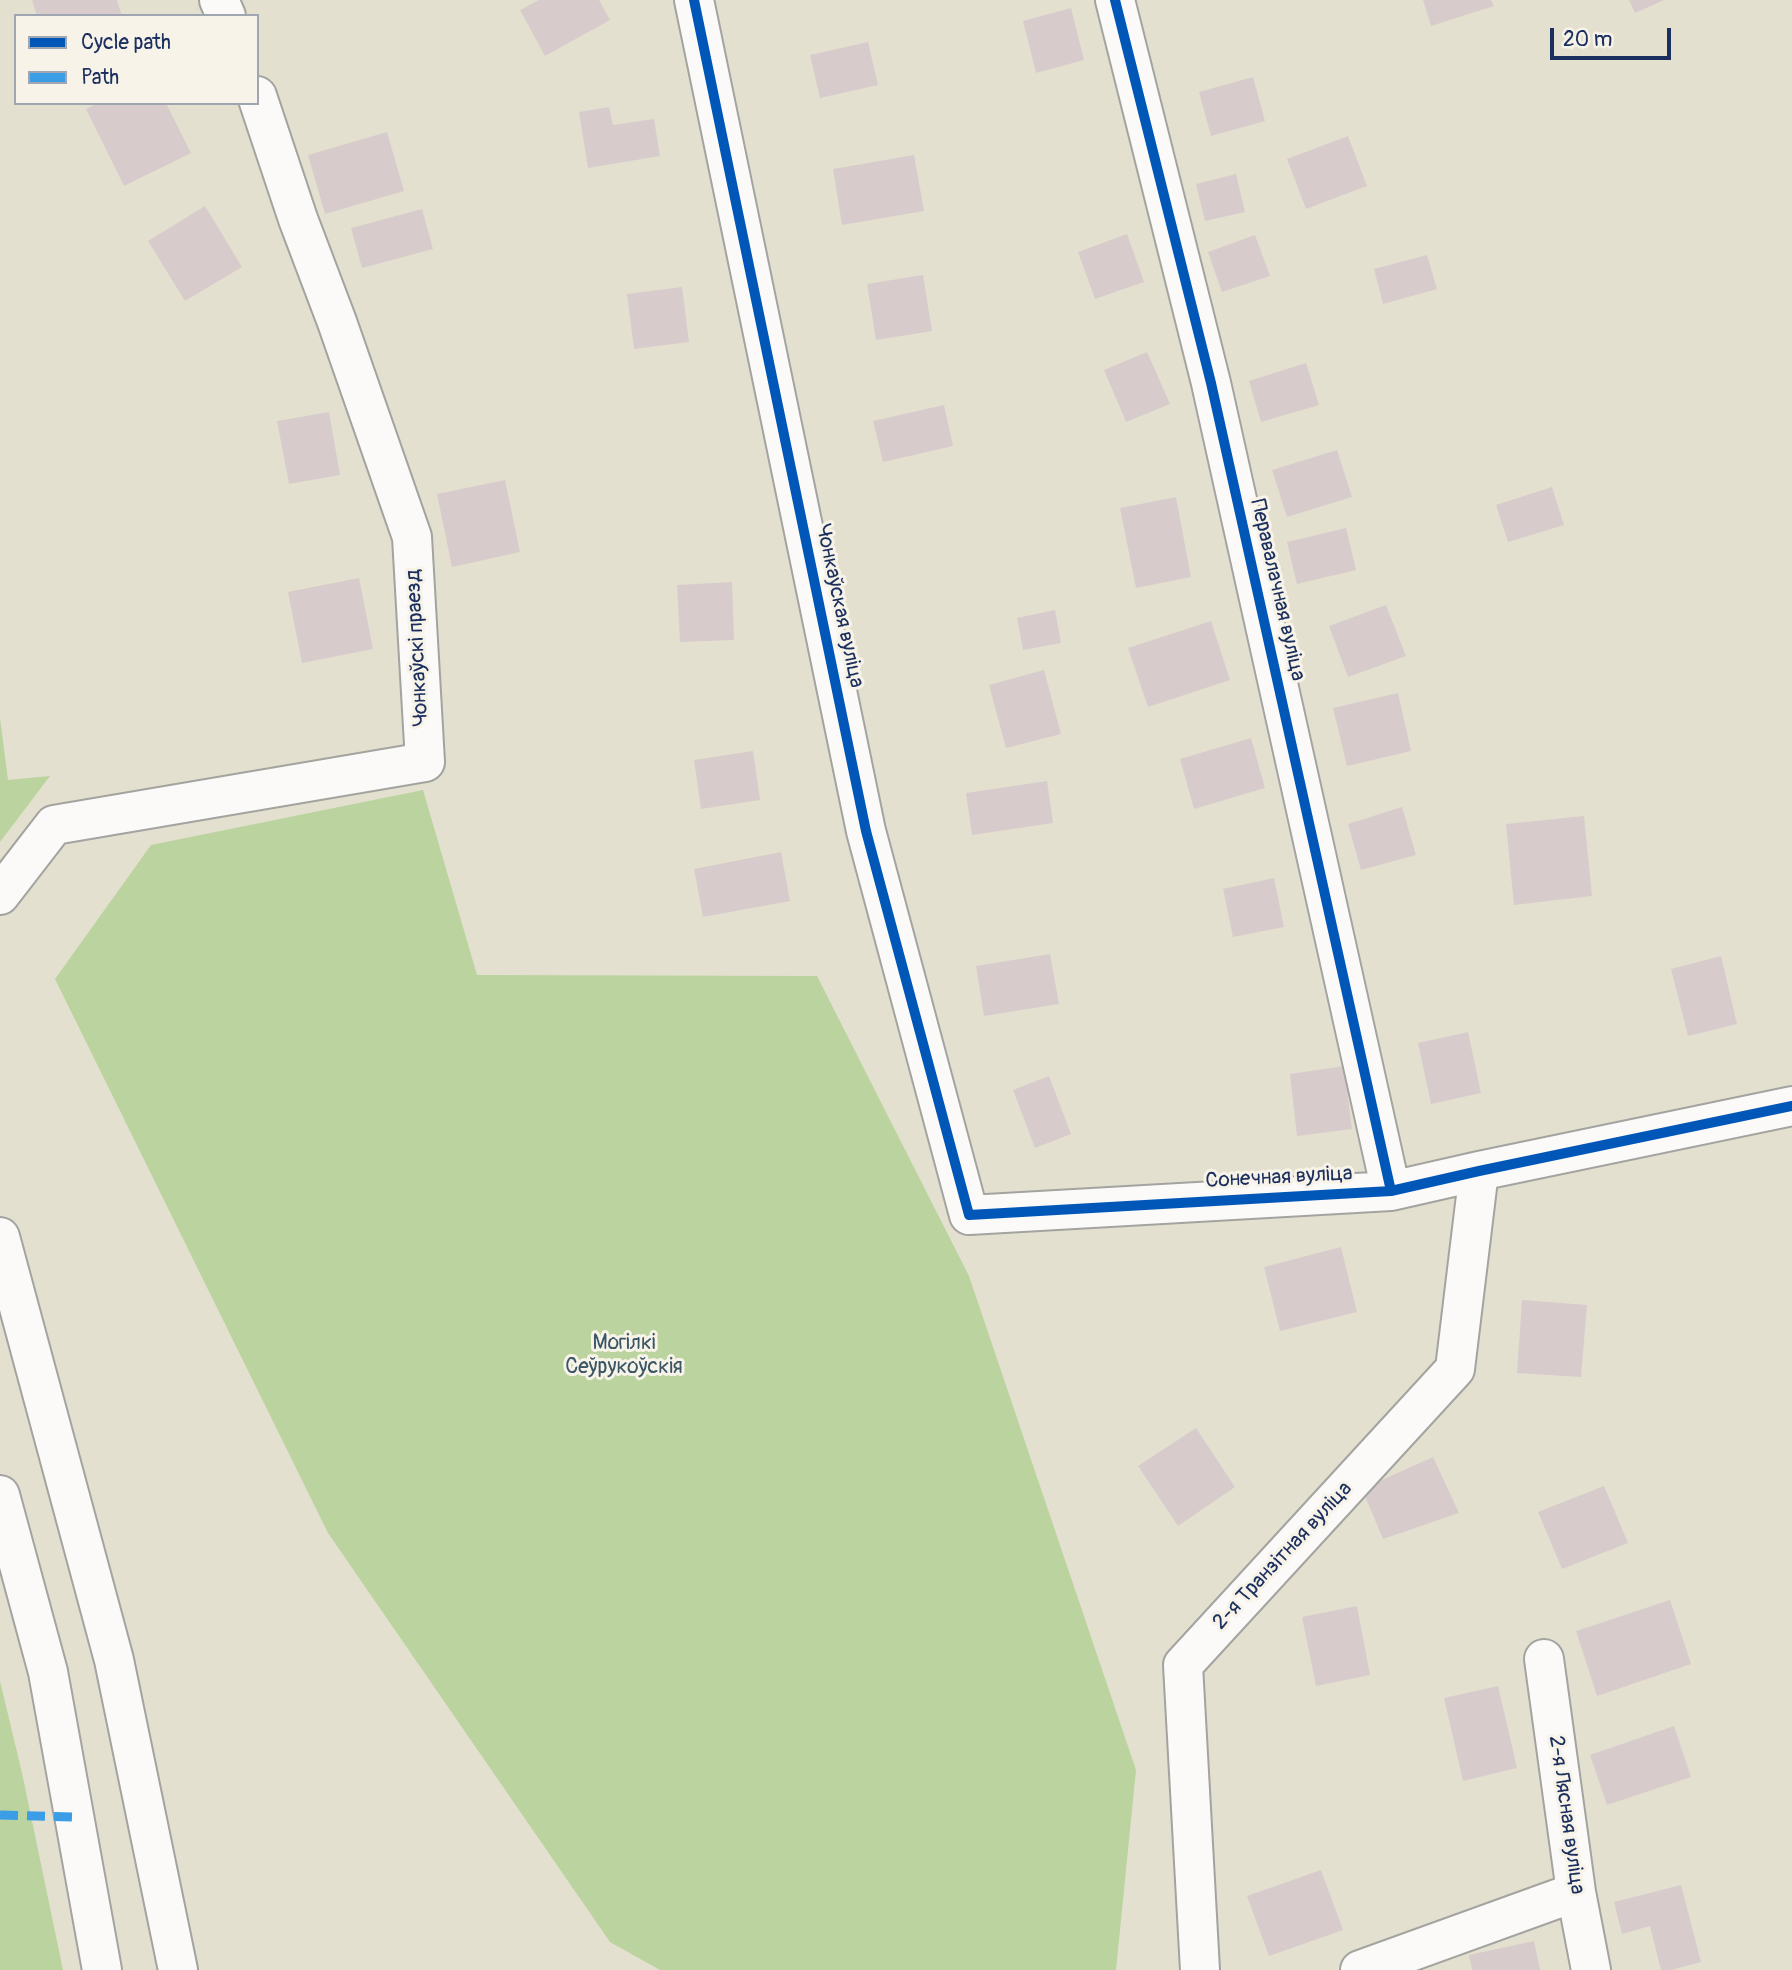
<!DOCTYPE html>
<html>
<head>
<meta charset="utf-8">
<style>
  body { margin:0 }
  #map { position:relative; width:1792px; height:1970px; overflow:hidden; background:#e4e0cf; font-family:Pangolin,sans-serif }
  canvas { display:block }
  .legend { position:absolute; left:14px; top:14px; width:245px; height:91px; box-sizing:border-box; background:#f7f3e8; border:2px solid #9fa5b1; margin:0; padding:9px 12px; list-style:none; font-size:21px; color:#1b2f5e }
  .legend li { display:flex; align-items:center; gap:14px; height:35px }
  .legend b { width:35px; border:2px solid #9fa5b1 }
  .scale { position:absolute; left:1550px; top:28px; width:121px; height:32px; box-sizing:border-box; border:4px solid #1b2f5e; border-top:0; padding-left:9px; font-size:21px; line-height:24px; white-space:nowrap; color:#1b2f5e; -webkit-text-stroke:5px #f7f3e8; paint-order:stroke }
</style>
</head>
<body>
<div id="map">
<canvas width="1792" height="1970"></canvas>
<ul class="legend">
<li><b style="height:9px;background:#0057b8"></b>Cycle path</li>
<li><b style="height:9px;background:#3b9de6"></b>Path</li>
</ul>
<div class="scale">20 m</div>
</div>
<script>
const context = document.querySelector('canvas').getContext('2d');
context.lineJoin = 'round';
function fillPath(path, color) { context.fillStyle = color; context.fill(path, 'evenodd'); }
const toPath = rows => new Path2D(rows.map(r => 'M' + r).join(''));
function trace(path, color, width, dash) { context.strokeStyle = color; context.lineWidth = width; context.lineCap = dash ? 'butt' : 'round'; context.setLineDash(dash || []); context.stroke(path); }
function label(font, color, halo, rows, align = 'center') {
  context.font = font + ' Pangolin,sans-serif'; context.lineWidth = 6; context.setLineDash([]); context.textBaseline = 'middle'; context.strokeStyle = halo; context.fillStyle = color; for (const [text, x, y, turn = 0] of rows) {
    context.save(); context.translate(x, y); context.rotate((+turn || 0) * Math.PI / 180); context.textAlign = isNaN(turn) ? turn : align; if (halo) context.strokeText(text, 0, 0); context.fillText(text, 0, 0); context.restore();
  }
}
fillPath(toPath([
  [0,718,8,780,50,776,0,842],
  [423,790,477,975,817,976,969,1276,1136,1770,1116,1970,660,1970,610,1942,328,1533,55,979,151,845],
  [0,1681,22,1773,63,1970,0,1970]
]), '#bad39f');
fillPath(toPath([
  [32,0,117,0,122,16,37,16],
  [539,0,599,0,610,20,545,56,520,10],
  [1423,0,1491,0,1494,6,1431,26],
  [1629,0,1664,0,1635,13],
  [1071,8,1084,60,1036,73,1023,21],
  [868,42,878,85,820,98,810,55],
  [1253,77,1265,121,1211,136,1199,92],
  [98,103,166,103,191,153,124,186,86,109],
  [609,107,613,125,654,119,660,156,588,168,579,112],
  [387,132,404,191,325,214,308,155],
  [1348,136,1367,186,1306,209,1287,159],
  [914,155,924,211,842,225,833,169],
  [1236,174,1245,212,1205,221,1196,184],
  [205,206,242,267,185,301,148,241],
  [422,209,433,249,362,268,351,228],
  [1127,234,1144,282,1095,299,1078,252],
  [1255,235,1270,276,1222,292,1208,252],
  [1427,255,1437,289,1383,304,1374,269],
  [923,275,932,331,876,340,867,284],
  [682,287,689,342,634,349,627,294],
  [1147,352,1170,404,1126,422,1104,370],
  [1306,363,1319,405,1261,422,1249,381],
  [944,405,953,446,883,462,873,421],
  [329,412,340,475,289,484,277,421],
  [1337,450,1352,497,1287,517,1272,470],
  [505,480,520,552,452,567,437,494],
  [1552,487,1564,525,1508,542,1496,505],
  [1176,497,1191,577,1136,588,1120,508],
  [1346,528,1356,570,1297,584,1287,542],
  [359,578,373,649,302,663,288,592],
  [732,582,734,640,680,642,677,585],
  [1386,605,1406,656,1348,677,1329,626],
  [1055,610,1061,643,1023,650,1017,618],
  [1211,621,1230,680,1148,707,1128,648],
  [1044,670,1061,734,1006,748,989,685],
  [1398,693,1411,751,1347,766,1333,708],
  [1251,738,1265,788,1194,809,1180,759],
  [753,751,760,800,701,809,694,760],
  [1047,781,1053,823,972,835,966,793],
  [1402,807,1416,855,1361,870,1348,824],
  [1584,816,1592,896,1514,905,1506,824],
  [781,852,790,901,703,917,694,869],
  [1274,878,1284,927,1233,937,1223,889],
  [1050,954,1059,1004,984,1016,976,966],
  [1721,956,1737,1024,1688,1036,1671,969],
  [1468,1032,1481,1093,1431,1104,1418,1043],
  [1344,1066,1352,1129,1297,1136,1290,1074],
  [1049,1076,1071,1134,1035,1148,1013,1090],
  [1341,1247,1357,1312,1280,1331,1264,1267],
  [1522,1300,1587,1305,1581,1377,1517,1373],
  [1196,1428,1235,1487,1178,1526,1138,1466],
  [1433,1457,1459,1513,1383,1539,1362,1489],
  [1604,1486,1628,1543,1562,1569,1538,1512],
  [1670,1600,1691,1664,1597,1696,1576,1631],
  [1357,1606,1370,1675,1316,1686,1302,1617],
  [1498,1686,1517,1768,1463,1781,1444,1698],
  [1674,1726,1691,1777,1607,1805,1590,1755],
  [1321,1870,1343,1930,1269,1956,1247,1896],
  [1681,1885,1701,1962,1671,1970,1661,1970,1650,1926,1622,1934,1614,1902],
  [1534,1941,1540,1970,1472,1970,1469,1955]
]), '#d8cbcc');
const street = toPath([
  [219,0,226,16],
  [694,0,866,831,969,1215,1391,1191,1479,1171,1792,1106],
  [1115,0,1211,383,1391,1191],
  [0,895,54,825,425,762,412,537,337,322,298,219,257,96],
  [1544,1659,1576,1892,1591,1970],
  [1200,1970,1183,1665,1455,1369,1479,1171],
  [1360,1970,1576,1892]
]);
const primary = toPath([
  [0,1237,114,1660,178,1970],
  [0,1495,48,1672,102,1970]
]);
trace(street, '#a3a4a0', 42);
trace(primary, '#a3a4a0', 42);
trace(street, '#fbfaf8', 38);
trace(primary, '#fbfaf8', 38);
trace(toPath([
  [0,1815,74,1817]
]), '#3b9de6', 9, [18, 9]);
trace(toPath([
  [694,0,866,831,969,1215,1391,1191,1479,1171,1792,1106],
  [1115,0,1211,383,1391,1191]
]), '#0057b8', 10);
label('21px', '#1b2f5e', '#f7f3e8', [
  ["Перавалачная вуліца",1277,590,77],
  ["Чонкаўская вуліца",839,606,78],
  ["Чонкаўскі праезд",418,648,-93],
  ["Сонечная вуліца",1279,1178,-3],
  ["2-я Транзітная вуліца",1283,1556,-47],
  ["2-я Лясная вуліца",1566,1815,82]
]);
label('21px', '#3a5564', '#f7f3e8', [
  ["Могілкі",624,1344],
  ["Сеўрукоўскія",624,1368]
]);
</script>
</body>
</html>
